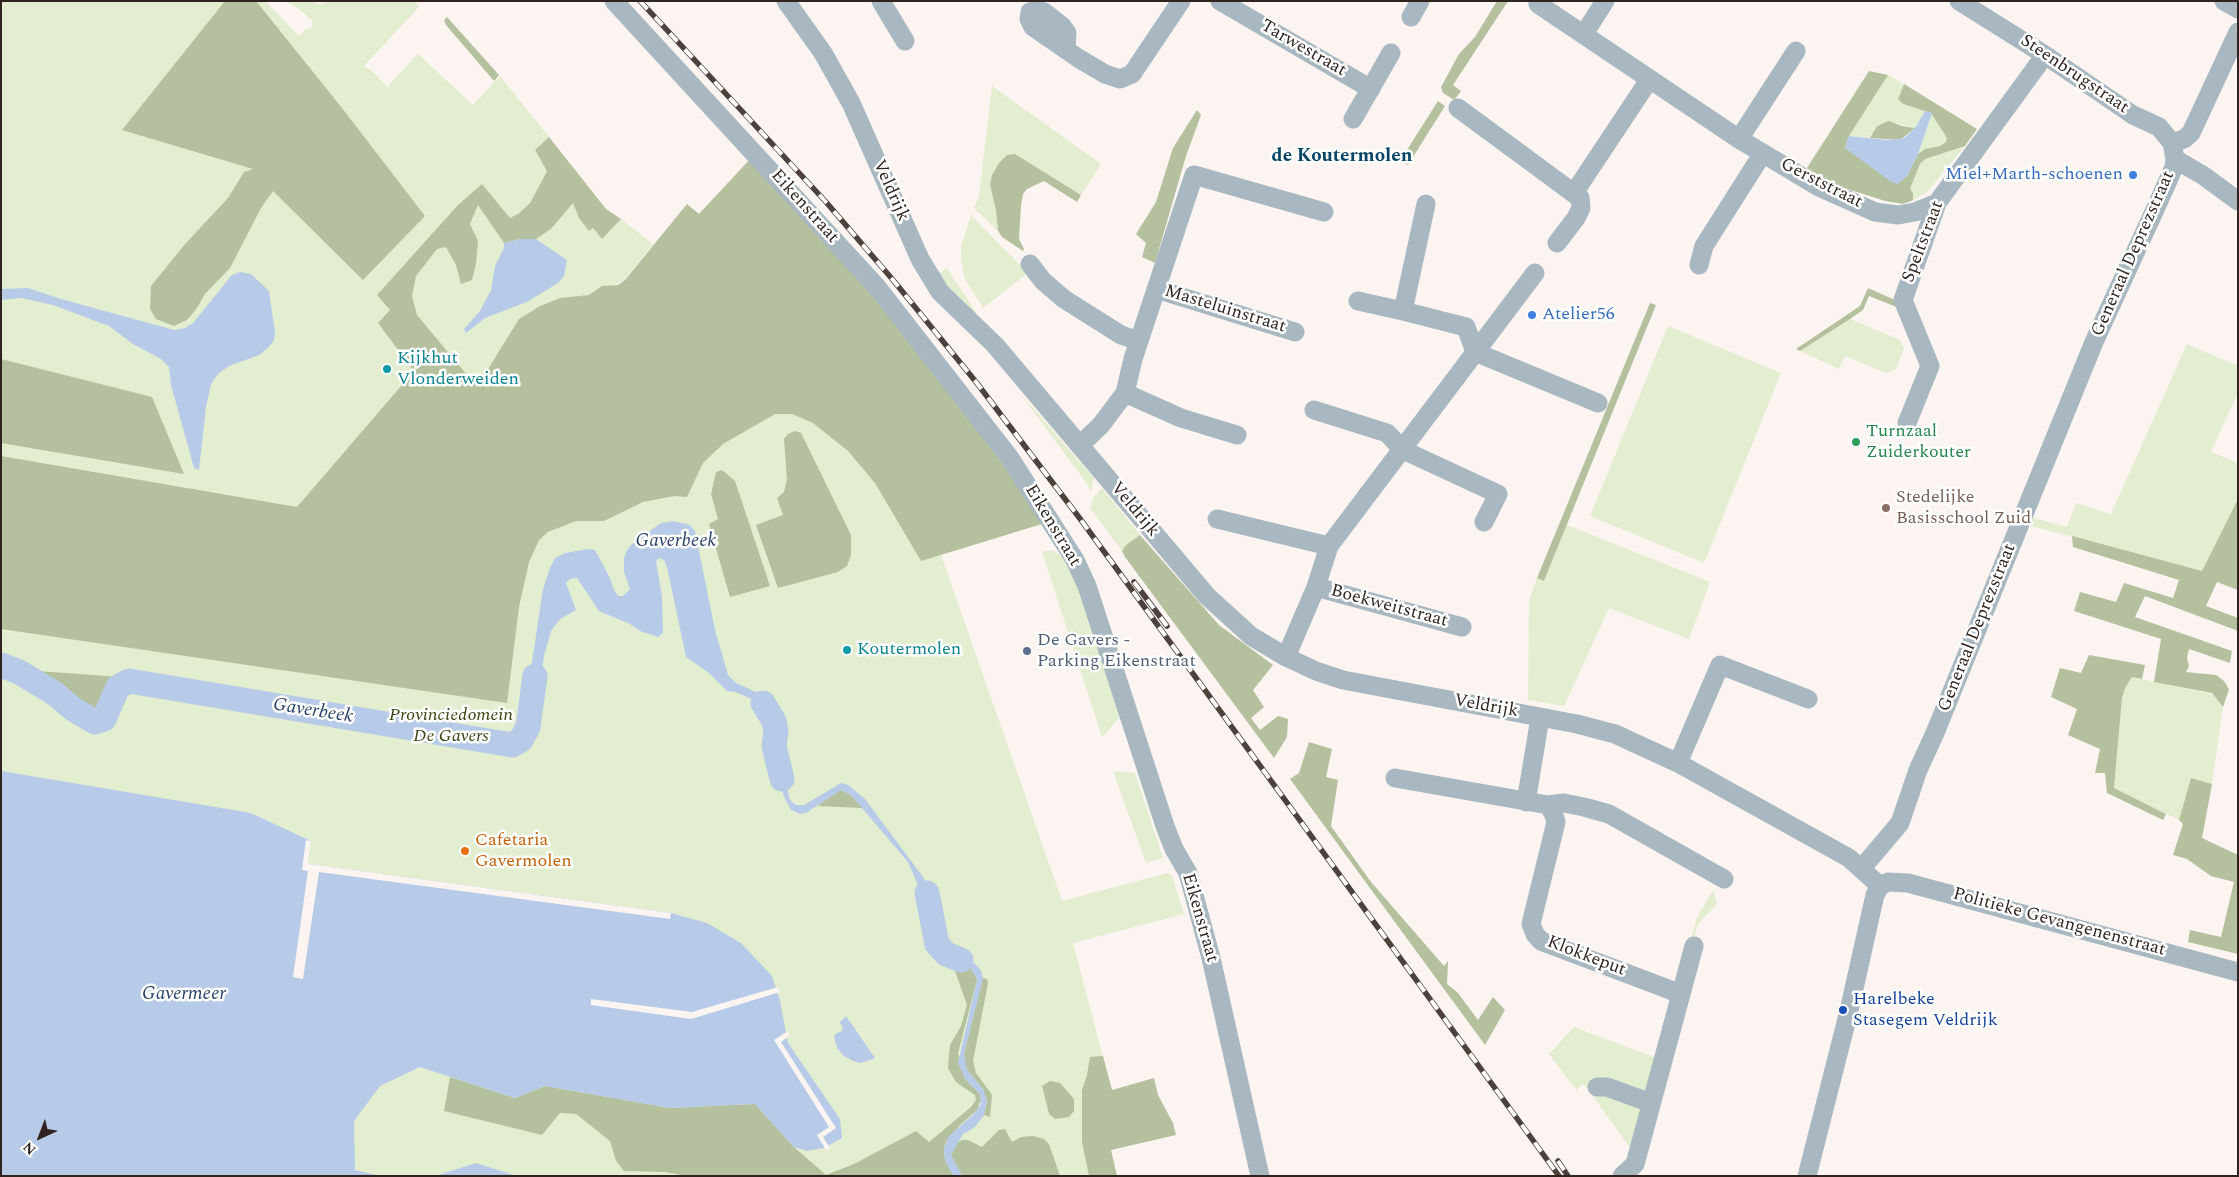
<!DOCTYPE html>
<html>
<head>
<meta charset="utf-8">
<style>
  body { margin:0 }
  #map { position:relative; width:2239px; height:1177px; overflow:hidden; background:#fbf4f1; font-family:Spectral,serif }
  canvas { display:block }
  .frame { position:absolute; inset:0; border:2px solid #30231f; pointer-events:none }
  .north { position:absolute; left:15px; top:1112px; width:50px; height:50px; -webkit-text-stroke:4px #fff; paint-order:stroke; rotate:223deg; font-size:14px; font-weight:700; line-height:20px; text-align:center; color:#30231f }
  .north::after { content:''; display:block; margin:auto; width:18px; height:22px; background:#30231f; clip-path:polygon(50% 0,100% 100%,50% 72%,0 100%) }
</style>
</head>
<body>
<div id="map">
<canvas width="2239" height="1177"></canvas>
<div class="frame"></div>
<div class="north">N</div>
</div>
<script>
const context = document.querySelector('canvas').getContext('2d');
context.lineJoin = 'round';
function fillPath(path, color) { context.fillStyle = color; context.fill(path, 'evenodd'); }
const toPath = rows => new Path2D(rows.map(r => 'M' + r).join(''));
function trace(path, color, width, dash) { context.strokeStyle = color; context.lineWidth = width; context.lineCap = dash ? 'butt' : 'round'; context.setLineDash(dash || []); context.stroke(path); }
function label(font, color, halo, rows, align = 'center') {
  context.font = font + ' Spectral,serif'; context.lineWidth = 5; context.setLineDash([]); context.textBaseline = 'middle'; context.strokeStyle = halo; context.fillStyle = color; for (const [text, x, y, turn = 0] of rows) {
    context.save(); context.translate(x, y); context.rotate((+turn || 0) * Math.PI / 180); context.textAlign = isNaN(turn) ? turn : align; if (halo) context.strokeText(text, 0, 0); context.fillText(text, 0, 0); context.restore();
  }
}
fillPath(toPath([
  [1,1,265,1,299,36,306,29,312,28,312,20,296,7,285,1,309,1,320,4,333,1,416,1,419,7,364,66,372,71,387,87,418,54,473,105,500,76,549,137,535,150,547,170,530,203,518,214,536,238,551,229,573,202,579,218,589,230,593,228,602,239,621,219,653,244,624,280,611,287,613,307,752,157,1045,523,941,555,1062,901,1168,873,1172,876,1184,914,1073,943,1112,1091,1111,1150,1117,1176,1,1176],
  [1888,75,1904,84,1898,99,1903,104,1925,111,1915,128,1896,123,1877,125,1870,138,1849,136],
  [992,86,1101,164,1081,195,1015,154,1007,155,999,164,990,185,996,210,998,231,974,208,979,196],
  [1932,113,1947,138,1946,142,1940,146,1925,149,1918,154],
  [1965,146,1927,192,1913,200,1913,193,1910,189,1920,164,1925,159],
  [971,215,1028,273,983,308,964,277,961,259,961,247],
  [947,268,984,325,936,275],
  [1850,319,1900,340,1904,349,1896,369,1886,373,1845,356,1839,369,1800,351],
  [1668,326,1781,373,1704,563,1590,516],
  [2187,344,2238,366,2238,392,2211,452,2238,463,2238,499,2202,571,2027,525,2030,517,2067,527,2076,503,2111,514],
  [1019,392,1094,478,1091,492,1085,481],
  [1102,488,1140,535,1126,545,1122,551,1090,508,1093,498],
  [1567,525,1710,582,1689,639,1609,608,1564,706,1528,700,1529,601,1537,578,1544,581],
  [1053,550,1065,559,1080,590,1121,716,1102,737,1042,552],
  [2132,677,2212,694,2223,707,2212,784,2191,778,2179,820,2114,788,2122,698,2125,688],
  [1113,771,1135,773,1163,858,1146,863],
  [1713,890,1717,903,1698,924,1692,945,1690,944,1697,917],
  [1574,1027,1667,1062,1632,1154,1629,1146,1584,1084,1576,1090,1549,1054]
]), '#e3edd0');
fillPath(toPath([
  [225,1,256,1,342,108,425,216,363,280,273,191,261,208,230,268,205,294,197,308,187,320,174,326,156,319,150,309,151,286,186,243,228,198,244,172,253,169,122,130],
  [1497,1,1508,1,1453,85,1461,91,1454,100,1443,93,1441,87,1459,54,1475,37],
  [447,17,499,75,494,81,446,25,444,20],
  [1869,71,1888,75,1849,136,1845,148,1907,176,1918,154,1925,149,1940,146,1946,142,1947,138,1931,113,1903,104,1898,99,1904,84,1977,129,1965,146,1925,159,1920,164,1910,189,1913,193,1913,200,1909,202,1903,204,1885,201,1835,185,1807,168],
  [1438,101,1445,106,1408,165,1400,161],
  [1197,110,1201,115,1186,156,1155,263,1142,257,1146,243,1136,234,1156,202,1173,148],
  [1889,121,1902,126,1915,128,1900,140,1870,138,1877,126],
  [549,137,606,209,621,219,602,239,593,228,589,231,579,218,573,203,551,229,536,239,520,239,504,243,478,205,470,224,478,241,476,264,472,280,461,284,456,265,446,247,437,249,416,276,412,296,417,315,477,387,519,319,540,306,560,298,589,295,602,286,618,285,625,280,687,204,699,214,752,157,855,270,947,386,1045,523,921,561,875,483,848,451,813,423,792,414,775,414,723,444,703,463,687,497,674,496,643,502,604,521,576,521,548,532,539,540,529,562,519,607,507,703,1,629,1,456,297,507,414,371,378,323,390,310,377,295,458,205,482,184,510,218,518,214,530,203,547,171,535,150],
  [1015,154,1081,195,1077,202,1044,181,1027,189,1023,194,1021,206,1019,239,1024,249,1023,251,1002,237,998,231,996,210,990,185,992,175,999,163,1007,155],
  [1868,288,1897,301,1899,308,1869,296,1863,310,1850,319,1800,351,1796,349,1860,306],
  [1650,303,1656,305,1544,581,1537,578],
  [1,359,152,397,184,474,1,443],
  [795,431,801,433,851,535,851,555,847,566,838,572,778,588,756,525,783,515,777,498,784,492,787,480,784,439,788,434],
  [722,470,735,481,770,586,730,597,709,524,718,519,711,494,716,472],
  [2238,499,2238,590,2217,582,2206,606,2238,618,2238,631,2145,596,2135,617,2232,651,2230,663,2189,649,2187,658,2189,666,2186,672,2216,675,2224,681,2229,689,2223,707,2212,693,2154,682,2161,639,2074,611,2080,592,2116,602,2124,583,2173,598,2179,580,2073,547,2072,536,2202,571],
  [1140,535,1219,625,1273,665,1253,690,1264,707,1251,718,1260,730,1278,716,1288,719,1287,737,1274,758,1125,557,1122,551,1126,545],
  [2089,655,2145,665,2142,679,2132,677,2125,688,2122,698,2114,788,2166,814,2163,820,2107,793,2105,773,2095,773,2100,749,2068,735,2077,709,2051,697,2060,668,2081,673],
  [24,670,121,677,114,688,104,715,96,718,91,718,61,697,53,682,35,678],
  [1309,742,1332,749,1326,777,1338,780,1331,826,1371,882,1444,966,1448,961,1447,984,1458,993,1478,1020,1493,997,1505,1010,1485,1045,1290,779,1299,773],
  [2191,778,2212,784,2202,838,2238,855,2238,954,2188,942,2190,930,2221,937,2234,882,2211,876,2187,859,2173,855,2183,824,2179,820],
  [841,790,851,795,863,808,818,806,830,795],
  [955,962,971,968,977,980,958,1053,965,1079,980,1094,981,1100,977,1110,960,1125,946,1142,944,1148,945,1160,953,1176,687,1176,665,1172,624,1171,616,1161,610,1141,576,1114,560,1113,542,1135,444,1111,450,1077,515,1098,545,1086,670,1108,755,1104,794,1147,826,1175,854,1164,916,1131,929,1142,971,1107,976,1100,975,1095,956,1082,948,1068,950,1045,961,1026,967,1005,954,968],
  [983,978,987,979,988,983,973,1061,976,1073,992,1095,990,1117,984,1115,987,1101,983,1089,967,1070,965,1061,964,1054],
  [1103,1056,1112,1090,1154,1078,1158,1095,1173,1123,1176,1135,1111,1150,1117,1176,1089,1176,1082,1142,1082,1090,1087,1075,1090,1057],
  [1050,1081,1060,1083,1074,1099,1074,1111,1069,1117,1055,1119,1049,1114,1042,1086],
  [1005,1129,1012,1142,1021,1137,1033,1136,1044,1139,1049,1144,1060,1176,962,1176,951,1155,957,1143,962,1140,968,1140,982,1147,999,1130]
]), '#b5c09f');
fillPath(toPath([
  [1925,111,1932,113,1918,154,1907,176,1898,184,1890,181,1845,148,1849,136,1887,140,1904,138,1915,128],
  [520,239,536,239,567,260,564,276,558,283,527,302,485,318,466,333,464,329,480,311,491,290,495,266,504,248,504,243],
  [240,272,251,274,269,291,275,332,274,340,269,347,259,355,229,366,218,374,211,384,206,407,199,470,194,468,171,385,169,367,161,359,133,344,109,326,53,305,22,298,1,300,1,289,28,288,61,299,174,330,185,328,193,323,232,275],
  [673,521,690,525,695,531,715,630,728,675,736,683,758,693,767,700,780,721,784,733,772,732,761,708,752,699,735,692,727,691,709,673,686,657,667,567,664,560,660,558,656,561,662,597,663,633,658,637,640,631,630,624,599,611,577,578,570,579,566,583,576,610,560,619,551,631,544,656,536,711,525,709,543,589,550,568,555,558,565,553,588,549,595,550,610,578,614,590,618,596,623,596,630,589,624,572,624,558,627,550,632,544,661,523],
  [771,745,778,746,788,792,790,800,796,805,804,805,841,783,848,785,865,799,923,877,929,889,937,925,930,928,926,904,908,862,851,795,841,790,806,813,800,814,791,810,784,797],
  [1,771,251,813,311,841,308,864,671,913,707,923,741,943,772,976,780,1001,788,1043,840,1119,842,1138,824,1148,807,1151,794,1147,755,1104,670,1108,545,1086,515,1098,420,1067,380,1086,354,1121,355,1170,381,1176,1,1176],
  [941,939,950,951,974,963,981,970,983,978,964,1054,967,1070,983,1089,987,1101,984,1115,975,1127,963,1134,951,1155,962,1176,953,1176,945,1160,944,1148,949,1136,973,1115,981,1104,980,1094,965,1079,958,1063,977,980,971,968,946,959,939,954,931,941],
  [846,1016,875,1058,873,1059,861,1063,853,1061,844,1056,837,1048,834,1037,836,1033,841,1032,843,1026,839,1023],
  [476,1163,517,1176,435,1176]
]), '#b7cbe8');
fillPath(toPath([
  [306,840,311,841,308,864,671,913,670,919,319,872,303,979,293,977,308,871,302,870],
  [778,987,780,992,691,1019,591,1005,591,999,692,1012],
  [788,1031,789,1036,781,1042,836,1128,823,1137,830,1148,826,1150,817,1135,829,1127,774,1040]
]), '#fbf4f1');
trace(toPath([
  [1,665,19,672,54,693,73,709,95,722,104,719,118,687,129,681,512,745,521,740,528,727,535,676],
  [763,703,774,721,776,732,774,746,782,779],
  [927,893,937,944,946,954,961,960]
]), '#b7cbe8', 25);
trace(toPath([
  [614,1,877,287,1010,458,1075,560,1087,586,1165,826,1174,849,1188,873,1211,958,1260,1176],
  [786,1,823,53,851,103,920,259,940,292,995,345,1207,596,1251,636,1286,657,1316,671,1343,680,1577,724,1615,734,1678,763,1849,858,1880,886],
  [881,1,905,41],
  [1220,1,1371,89],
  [2224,1,2238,9],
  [1538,4,1739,139,1819,187,1875,212,1898,215,1915,212,1937,203],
  [1411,17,1420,1],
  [1584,34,1605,1],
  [1066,50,1067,33,1062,26,1044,12,1036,10,1030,12,1029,19,1033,27,1078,58,1105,74,1120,79,1132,74,1181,1],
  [1458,108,1580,198,1581,208,1576,218,1557,243],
  [1353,119,1391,53],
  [1739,139,1796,51],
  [2172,143,2184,139,2191,133,2238,32],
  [2175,159,2204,176,2238,201],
  [1574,193,1649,80],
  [1030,264,1043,281,1064,299,1121,335,1139,341],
  [1699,265,1704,246,1763,153],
  [1156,289,1295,332],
  [1358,301,1403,311,1466,327,1475,352,1598,403],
  [1403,311,1426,204],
  [1125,393,1181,418,1237,435],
  [1314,410,1387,433,1403,450,1498,494,1484,522],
  [1907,423,1930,366,1903,300,1937,203,2045,55],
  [1080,445,1101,425,1125,393,1133,359,1194,175,1324,212],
  [1217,519,1329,546],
  [1316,587,1462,627],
  [1286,657,1316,587,1329,546,1535,273],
  [1678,763,1720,665,1808,699],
  [1395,778,1548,805,1564,803,1584,807,1609,814,1724,879],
  [1526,802,1540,718],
  [1548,805,1553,813,1556,822,1531,924,1535,934,1541,941,1681,994],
  [1862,868,1900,823,1918,770,1935,733,2094,342,2158,203,2174,167,2175,159,2172,143,2159,127,2133,115,2045,55,1959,1],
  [1880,886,1888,882,1908,883,2238,972],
  [1597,1087,1607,1087,1651,1103],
  [1622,1176,1635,1164,1694,946],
  [1807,1176,1849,1011,1870,917,1875,895,1880,886]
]), '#a9b7c0', 19);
const rail = toPath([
  [640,1,826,202,893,280,976,382,1081,520,1559,1176],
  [1134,582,1167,626],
  [1558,1161,1568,1176]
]);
trace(rail, '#4d413d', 5.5);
trace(rail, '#fff', 4, [11]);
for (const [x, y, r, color] of [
  [2133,175,5,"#3f7fe0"],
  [1532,315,5,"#3f7fe0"],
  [387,369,5,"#0f9aa8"],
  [1856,442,5,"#2e9e5b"],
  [1886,508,5,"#8d6e63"],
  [847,650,5,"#0f9aa8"],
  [1027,651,5,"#5c6f8a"],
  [465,851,5,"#e8710a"],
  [1843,1010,5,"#1a4fb4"]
]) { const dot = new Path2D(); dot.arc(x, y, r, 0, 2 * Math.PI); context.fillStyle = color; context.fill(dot); trace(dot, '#fff', 2); }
label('18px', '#30231f', '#fff', [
  ["Tarwestraat",1303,49,30],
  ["Steenbrugstraat",2074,75,34],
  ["Gerststraat",1821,184,27],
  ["Veldrijk",890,191,66],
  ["Eikenstraat",804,207,48],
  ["Speltstraat",1924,242,-69],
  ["Generaal Deprezstraat",2134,254,-66],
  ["Masteluinstraat",1225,310,17],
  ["Veldrijk",1134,510,50],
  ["Eikenstraat",1052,526,59],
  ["Boekweitstraat",1389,607,15],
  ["Generaal Deprezstraat",1978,628,-68],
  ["Veldrijk",1486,707,10],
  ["Eikenstraat",1199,918,74],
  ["Politieke Gevangenenstraat",2059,923,15],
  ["Klokkeput",1586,957,21]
]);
label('18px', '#366cbe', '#fff', [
  ["Miel+Marth-schoenen",2123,175],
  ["Atelier56",1542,315,"left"]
], 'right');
label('18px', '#0d838f', '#fff', [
  ["Kijkhut",397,359],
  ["Vlonderweiden",397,380],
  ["Koutermolen",857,650]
], 'left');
label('18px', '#27864d', '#fff', [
  ["Turnzaal",1866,432],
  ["Zuiderkouter",1866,453]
], 'left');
label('18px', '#785e54', '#fff', [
  ["Stedelijke",1896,498],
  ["Basisschool Zuid",1896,519]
], 'left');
label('18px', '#4e5e75', '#fff', [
  ["De Gavers -",1037,641],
  ["Parking Eikenstraat",1037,662]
], 'left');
label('italic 18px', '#36430e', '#fff', [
  ["Provinciedomein",451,716],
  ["De Gavers",451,737]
]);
label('18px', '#c56008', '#fff', [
  ["Cafetaria",475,841],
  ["Gavermolen",475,862]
], 'left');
label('18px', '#164399', '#fff', [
  ["Harelbeke",1853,1000],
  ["Stasegem Veldrijk",1853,1021]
], 'left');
label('bold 19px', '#074465', '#fff', [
  ["de Koutermolen",1342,157]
]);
label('italic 19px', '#264169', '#fff', [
  ["Gaverbeek",676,542],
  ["Gaverbeek",313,712,9],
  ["Gavermeer",184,995]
]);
</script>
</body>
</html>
